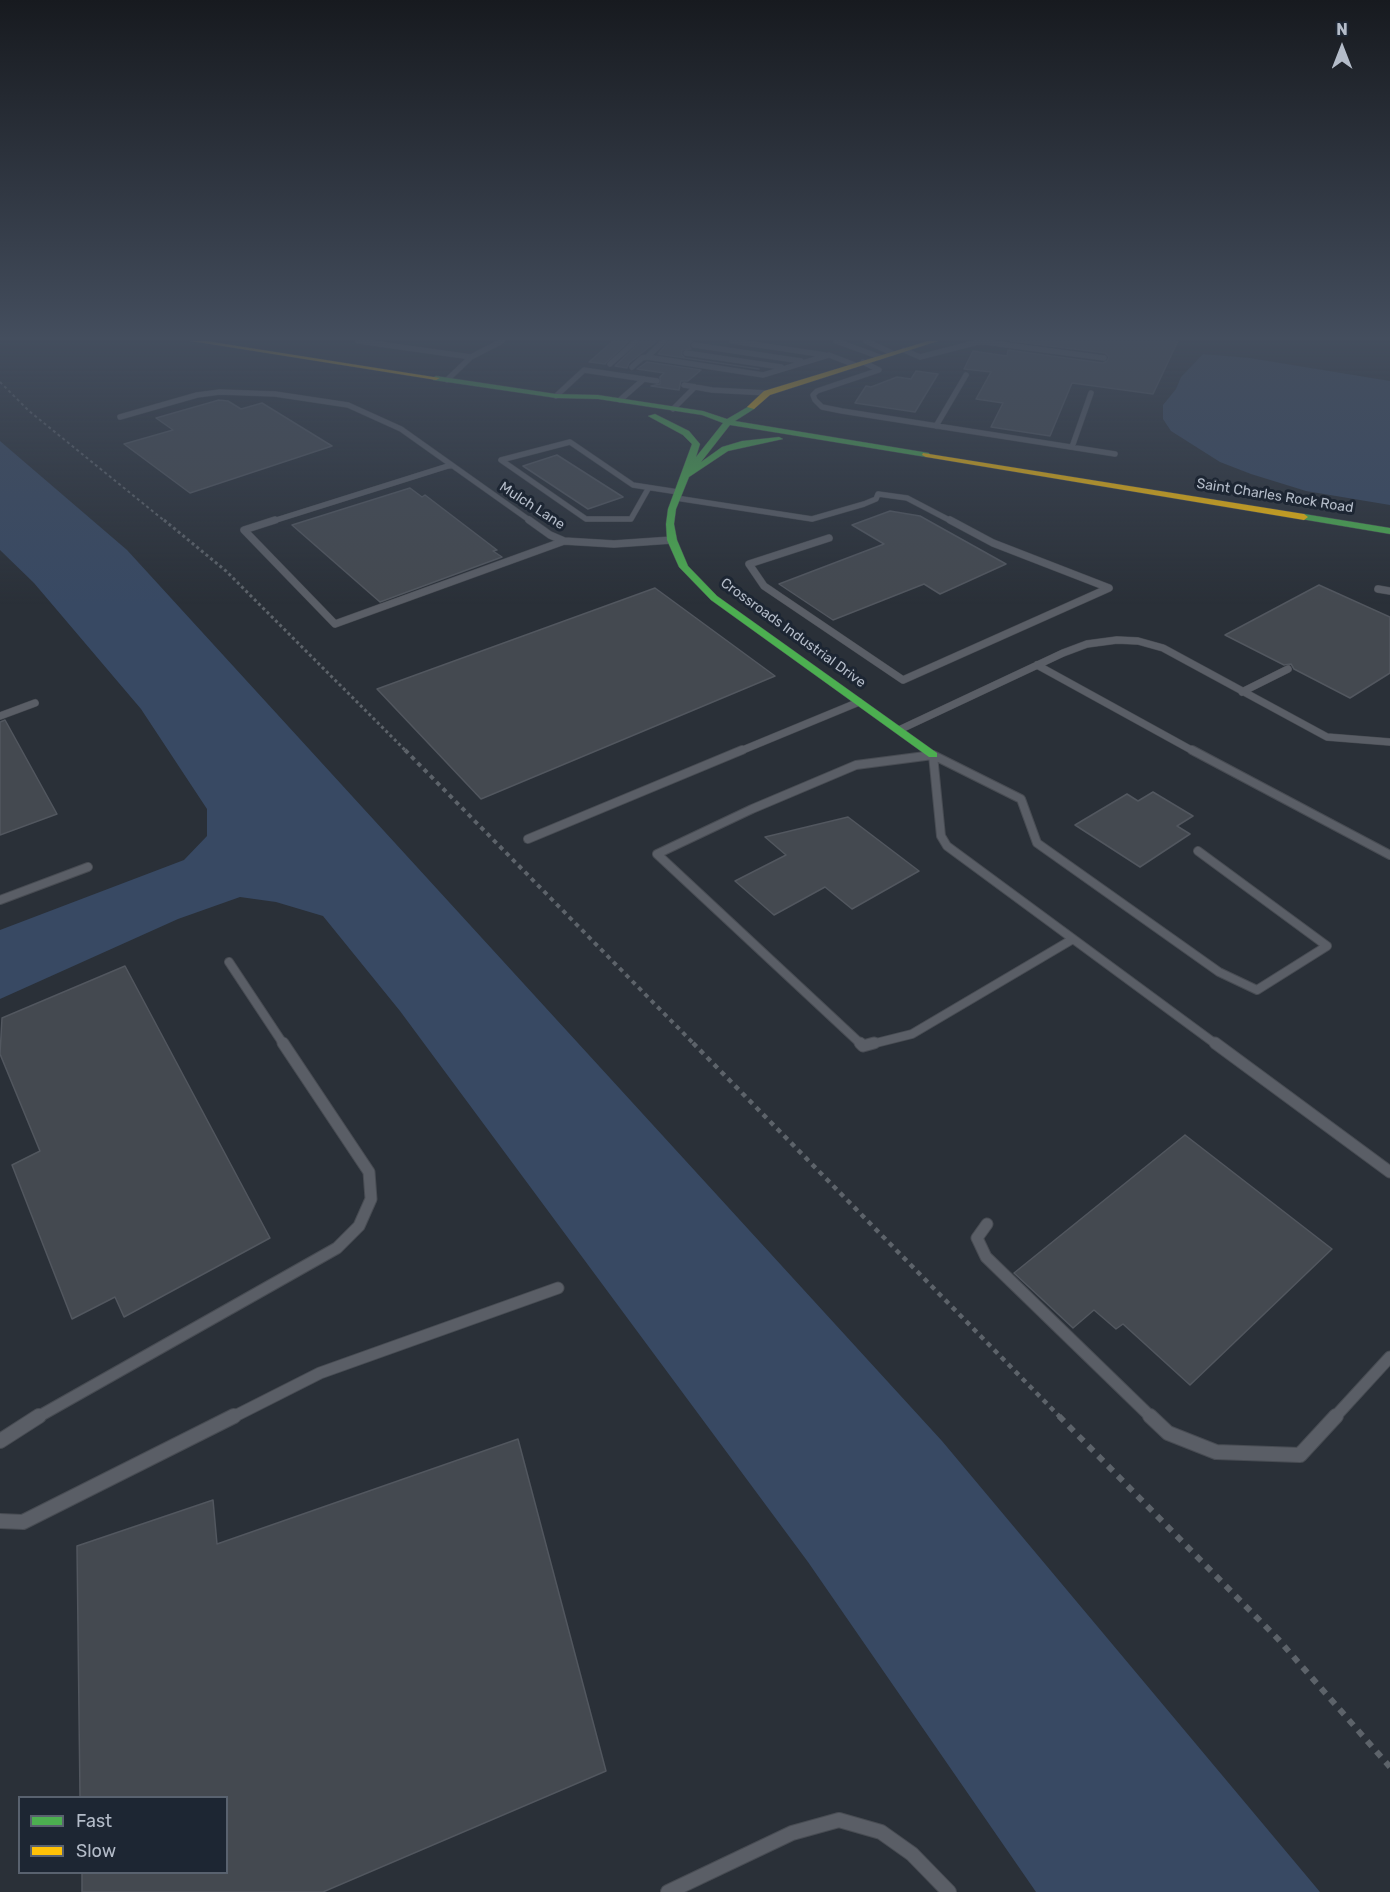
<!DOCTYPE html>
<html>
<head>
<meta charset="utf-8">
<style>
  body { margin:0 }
  #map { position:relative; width:1390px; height:1892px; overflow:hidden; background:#2a3038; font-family:Rubik,sans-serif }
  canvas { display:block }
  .legend { position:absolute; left:18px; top:1796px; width:210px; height:78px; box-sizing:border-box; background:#1d2633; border:2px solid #59626f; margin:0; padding:8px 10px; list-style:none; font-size:18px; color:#b4bcc9 }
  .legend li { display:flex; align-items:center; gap:12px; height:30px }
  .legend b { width:30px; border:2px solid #59626f }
  .north { position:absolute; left:1312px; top:18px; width:60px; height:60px; -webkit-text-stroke:4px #1d2633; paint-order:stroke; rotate:0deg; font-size:16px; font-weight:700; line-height:24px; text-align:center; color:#b4bcc9 }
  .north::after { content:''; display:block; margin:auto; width:21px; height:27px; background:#b4bcc9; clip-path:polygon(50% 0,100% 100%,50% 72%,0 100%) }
</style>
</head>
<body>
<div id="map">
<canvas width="1390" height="1892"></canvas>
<ul class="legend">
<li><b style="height:8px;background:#4caf50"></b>Fast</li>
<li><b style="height:8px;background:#ffc107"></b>Slow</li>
</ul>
<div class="north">N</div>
</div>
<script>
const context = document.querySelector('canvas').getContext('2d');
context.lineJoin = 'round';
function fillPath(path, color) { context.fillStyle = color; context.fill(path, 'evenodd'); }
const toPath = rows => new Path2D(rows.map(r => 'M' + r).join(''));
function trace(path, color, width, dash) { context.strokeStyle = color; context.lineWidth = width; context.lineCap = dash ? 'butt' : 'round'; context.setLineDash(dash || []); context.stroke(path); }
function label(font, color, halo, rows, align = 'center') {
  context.font = font + ' Rubik,sans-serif'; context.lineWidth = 6; context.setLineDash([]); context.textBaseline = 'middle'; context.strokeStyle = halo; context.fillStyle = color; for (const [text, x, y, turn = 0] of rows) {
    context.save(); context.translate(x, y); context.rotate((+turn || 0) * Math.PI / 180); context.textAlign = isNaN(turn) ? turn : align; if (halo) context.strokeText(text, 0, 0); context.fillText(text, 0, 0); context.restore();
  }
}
fillPath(toPath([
  [1203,354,1250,358,1390,381,1390,505,1306,491,1251,474,1220,462,1171,431,1163,419,1163,405,1176,389,1181,377],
  [0,441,127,550,942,1441,1320,1892,1036,1892,808,1562,400,1011,323,916,276,902,240,897,178,919,0,999,0,930,184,860,207,836,207,809,141,709,34,583,0,550]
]), '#384963');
const building = toPath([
  [613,341,629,341,605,364,589,362,613,341],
  [641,341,657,341,629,363,627,368,615,366,641,341],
  [669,341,692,341,689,345,691,349,682,350,682,355,685,358,759,369,658,354,669,341],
  [1010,341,1178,341,1153,394,1072,383,1050,436,991,427,1003,403,976,399,991,372,964,369,973,351,1007,356,1008,350,1103,363,1107,361,1109,357,1105,353,1010,341],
  [647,362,701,370,688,381,681,381,679,390,651,386,660,384,660,377,664,373,637,369,647,362],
  [916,371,938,374,915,412,855,403,866,386,871,387,897,377,911,379,916,371],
  [219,400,228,401,241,409,262,403,332,446,190,493,124,444,173,430,156,418,219,400],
  [557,455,623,497,588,509,523,466,557,455],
  [410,488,422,497,425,495,497,550,493,551,502,557,380,602,292,525,410,488],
  [890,511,920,516,1006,564,940,594,924,584,833,620,779,584,884,544,852,525,890,511],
  [1319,585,1390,617,1390,673,1350,698,1294,669,1291,664,1284,665,1225,635,1319,585],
  [655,588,775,676,481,799,377,689,655,588],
  [5,720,57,814,0,835,0,722,5,720],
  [1153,792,1193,816,1177,826,1190,834,1140,867,1075,825,1127,794,1138,801,1153,792],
  [848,817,919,871,852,909,825,887,774,915,735,881,786,855,765,837,848,817],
  [125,966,270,1238,124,1317,115,1297,72,1319,12,1165,40,1151,0,1054,2,1018,125,966],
  [1185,1135,1332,1249,1190,1385,1123,1324,1116,1329,1094,1310,1073,1328,1014,1273,1185,1135],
  [518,1439,606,1771,323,1892,82,1892,82,1872,226,1872,226,1797,80,1797,77,1546,213,1500,217,1544,518,1439]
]);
fillPath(building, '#444950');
trace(building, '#52575f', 1.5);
const laneFar4 = toPath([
  [358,341,471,357,447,380],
  [664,341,647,357,763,375,829,355,855,365],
  [732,341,825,355],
  [836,341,880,357],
  [866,341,892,353],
  [977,341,1104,358],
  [694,345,801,361],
  [904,350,920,357,982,341],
  [686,353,781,367],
  [471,357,502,341],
  [863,362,879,370,817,391,813,395,815,400,822,407,842,411,1115,454],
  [610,364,636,341],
  [632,367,642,358,647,357],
  [684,385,712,390,767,393],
  [556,396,584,370,657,381],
  [620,400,644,379],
  [673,409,695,387],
  [120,417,197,395,220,392,275,394,348,405,401,429,532,522],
  [936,426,966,375],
  [1072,447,1091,393],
  [648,489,631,519,586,519,501,460,570,442,633,485,678,492],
  [676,498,812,519,864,504,876,499,878,494,907,498,953,522],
  [270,522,451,465]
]);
const laneFar3 = toPath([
  [275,520,244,530,335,624,564,541],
  [529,520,550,535,564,541,614,544,672,540],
  [829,538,749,564,764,586,903,680,1109,588,993,543,950,520],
  [1378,589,1390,591],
  [1037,665,1195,752],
  [1242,692,1288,669],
  [0,716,35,703],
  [899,730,1063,653,1087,644,1117,640,1138,641,1163,648,1327,737,1390,742],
  [738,752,859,702]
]);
const laneFar2 = toPath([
  [1192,750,1390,855],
  [933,755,941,836,947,846,1217,1045],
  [528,839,742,750],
  [0,900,88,867],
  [229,962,284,1045],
  [862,1045,657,854,752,809,856,765,933,755,1021,799,1037,843,1219,972,1257,990,1327,946,1198,851],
  [868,1045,912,1034,1073,939]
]);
const laneFar1 = toPath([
  [860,1043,863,1046,874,1043],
  [1215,1043,1390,1172],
  [987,1224,977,1238,986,1257,1152,1418],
  [36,1418,337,1248,359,1226,371,1199,369,1172,283,1043],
  [231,1418,320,1373,558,1288],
  [1334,1418,1390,1357]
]);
const lane = toPath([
  [1150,1416,1168,1433,1216,1452,1300,1455,1336,1416],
  [0,1441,39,1416],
  [0,1521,23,1522,234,1416],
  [668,1892,792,1833,839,1820,881,1832,912,1854,949,1892]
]);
const fast = toPath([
  [436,376,556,394,598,395,703,411,727,419,751,405,755,407,754,409,735,421,929,453,930,455,926,457,730,425,701,462,722,447,742,441,779,437,783,439,728,451,689,477,676,509,674,524,677,540,688,566,717,596,937,753,937,757,929,757,711,600,679,567,667,540,666,524,668,509,692,444,683,435,648,416,655,414,689,431,700,444,696,457,723,423,702,415,598,399,556,398,433,380,432,378,436,376],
  [1304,514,1390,528,1390,534,1301,519,1301,515,1304,514]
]);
const slow = toPath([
  [191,341,206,341,440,378,436,380,191,341],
  [928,341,938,341,770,395,754,409,747,407,764,391,928,341],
  [923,453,1304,514,1308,517,1304,520,926,457,922,455,923,453]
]);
trace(laneFar4, '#484c53', 6);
trace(laneFar3, '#484c53', 8);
trace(laneFar2, '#484c53', 10);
trace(laneFar1, '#484c53', 13);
trace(lane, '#484c53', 16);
trace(fast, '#484c53', 1);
trace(slow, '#484c53', 1);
trace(toPath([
  [0,382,29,411,166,522]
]), '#5d636a', 2, [3, 3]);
trace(toPath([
  [164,520,226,571,407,752]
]), '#5d636a', 3, [3, 3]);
trace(toPath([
  [405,750,695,1045]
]), '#5d636a', 4, [4.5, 4.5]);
trace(toPath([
  [693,1043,1061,1418]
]), '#5d636a', 4.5, [5, 5]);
trace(toPath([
  [1059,1416,1278,1639,1390,1767]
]), '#5d636a', 6, [7, 7]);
trace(laneFar4, '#5a5e66', 5);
trace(laneFar3, '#5a5e66', 7);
trace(laneFar2, '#5a5e66', 8);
trace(laneFar1, '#5a5e66', 11);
trace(lane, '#5a5e66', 14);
fillPath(fast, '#4caf50');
fillPath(slow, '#ffc107');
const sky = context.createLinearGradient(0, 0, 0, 605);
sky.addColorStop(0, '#171a1f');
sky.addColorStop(0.56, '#444e5e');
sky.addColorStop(1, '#444e5e00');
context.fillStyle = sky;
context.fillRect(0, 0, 1390, 605);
label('14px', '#b4bcc9', '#1d2633', [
  ["Saint Charles Rock Road",1275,496,9],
  ["Mulch Lane",532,506,33],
  ["Crossroads Industrial Drive",793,633,36]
]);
</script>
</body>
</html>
